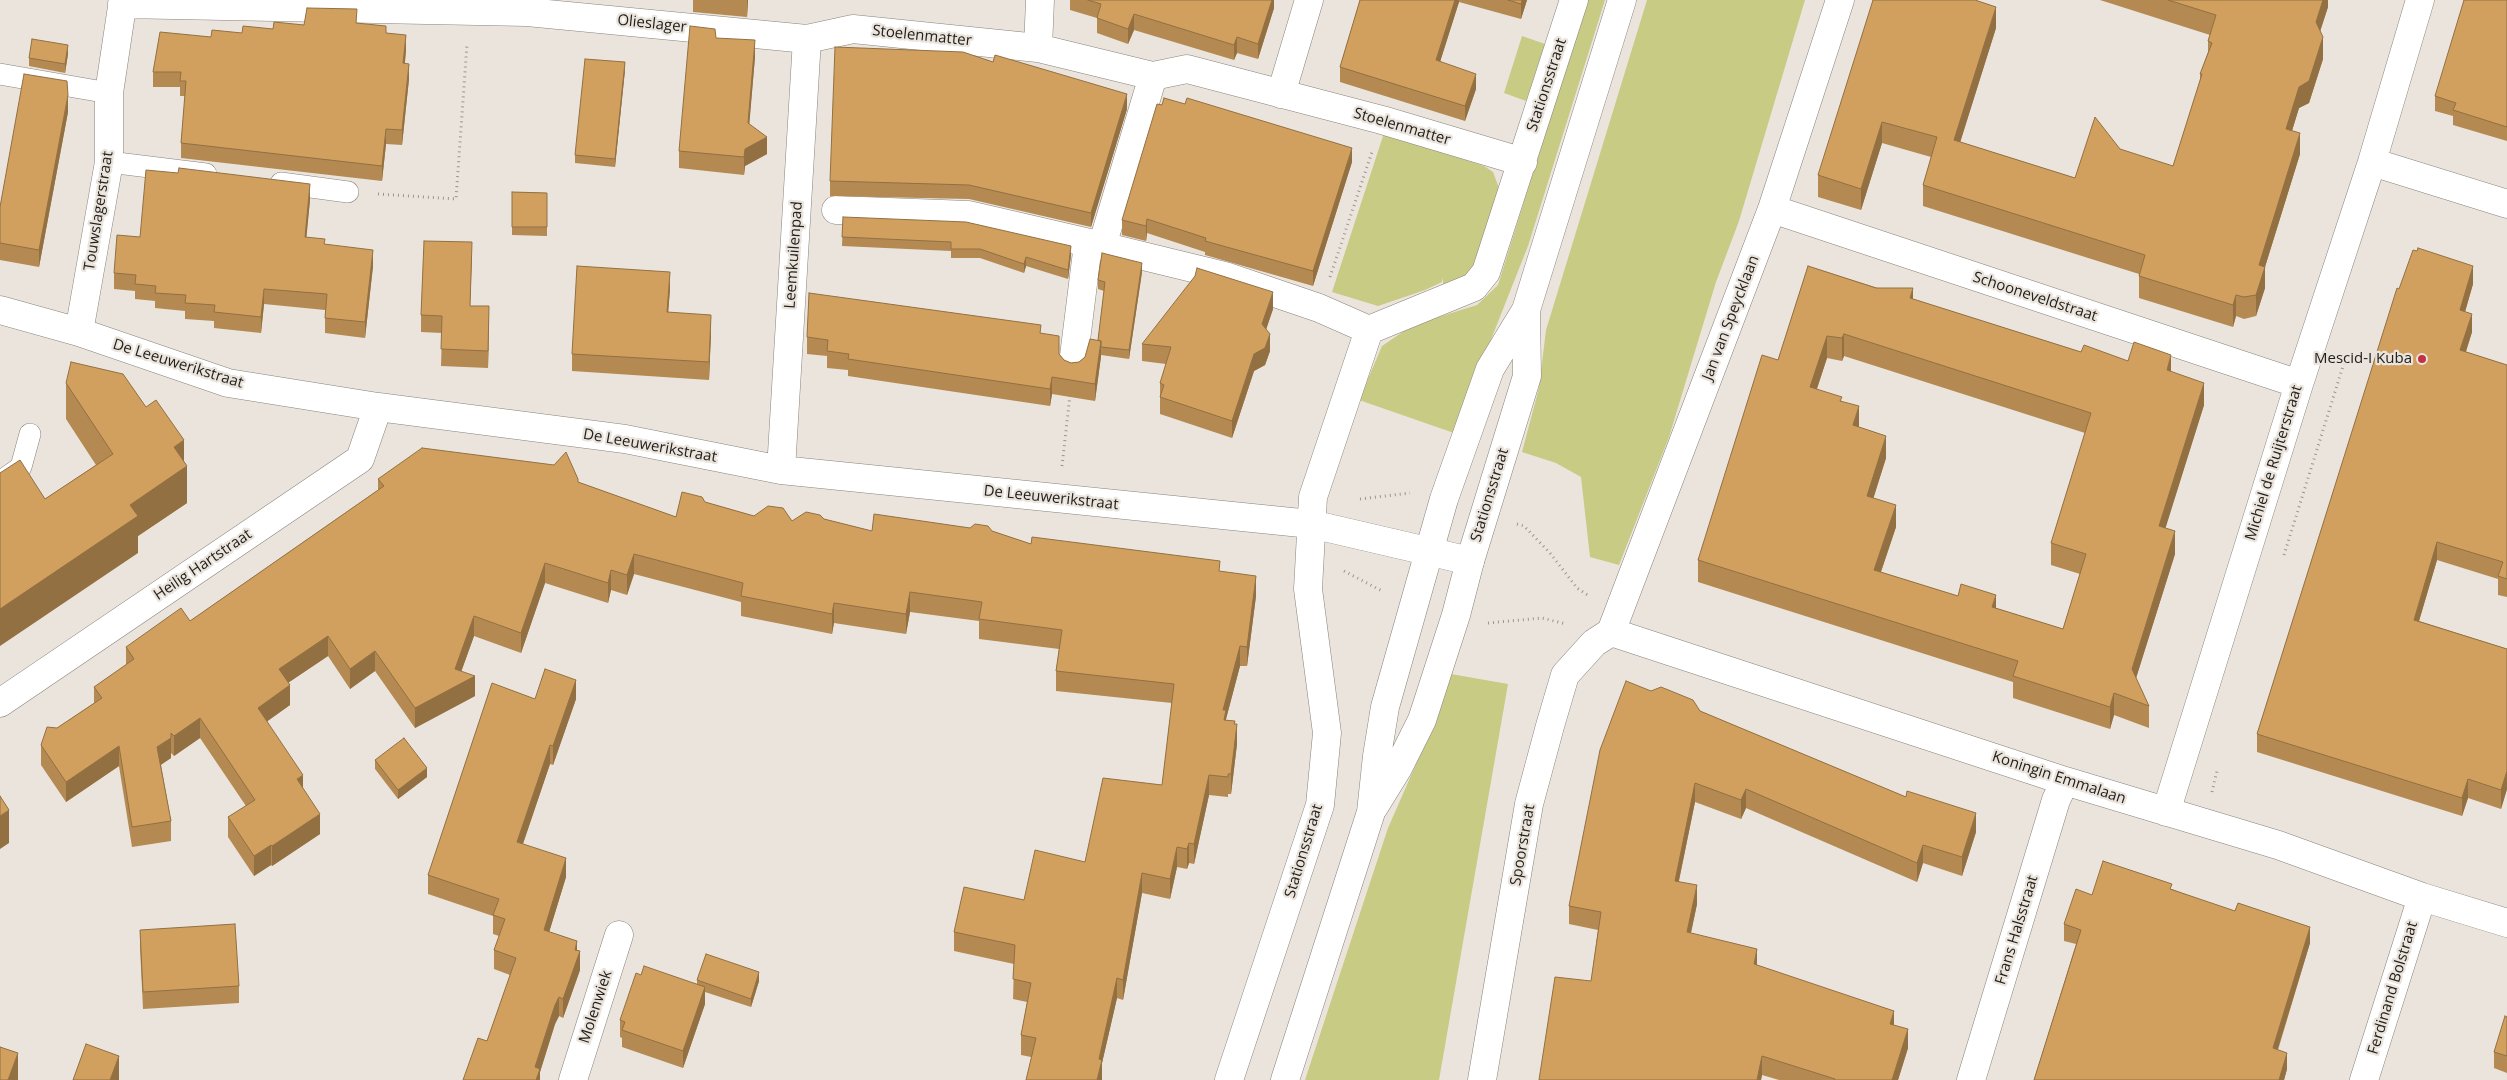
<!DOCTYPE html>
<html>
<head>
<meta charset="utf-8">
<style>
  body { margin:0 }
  canvas { display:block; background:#eae4dc }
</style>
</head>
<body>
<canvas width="2507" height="1080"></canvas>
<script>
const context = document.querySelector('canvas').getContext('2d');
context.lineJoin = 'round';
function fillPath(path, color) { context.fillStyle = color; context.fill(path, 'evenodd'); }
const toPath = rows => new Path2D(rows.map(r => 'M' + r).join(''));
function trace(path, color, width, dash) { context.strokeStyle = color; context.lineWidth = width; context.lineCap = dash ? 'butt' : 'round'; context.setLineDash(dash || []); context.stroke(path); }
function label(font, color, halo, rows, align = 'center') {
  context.font = font + ' "Open Sans",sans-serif'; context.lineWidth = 4.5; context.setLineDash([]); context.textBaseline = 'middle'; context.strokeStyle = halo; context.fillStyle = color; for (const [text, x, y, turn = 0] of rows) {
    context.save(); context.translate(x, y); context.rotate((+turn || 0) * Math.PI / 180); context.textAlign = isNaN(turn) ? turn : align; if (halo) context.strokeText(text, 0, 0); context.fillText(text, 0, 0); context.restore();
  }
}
fillPath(toPath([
  [1587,0,1605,0,1528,246,1454,433,1359,400,1382,346,1413,325,1477,305,1498,285],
  [1647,0,1805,0,1739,221,1716,282,1669,437,1619,565,1590,557,1581,477,1556,463,1522,452,1539,388,1546,330],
  [1522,36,1545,44,1526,101,1504,93],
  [1384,133,1484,166,1493,172,1499,188,1474,267,1467,276,1450,283,1443,284,1443,277,1442,282,1425,290,1378,306,1332,292],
  [1451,674,1508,684,1439,1080,1305,1080,1388,828,1435,721]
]), '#c8cb84');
const lane = toPath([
  [0,74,109,93],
  [109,162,206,174],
  [281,183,348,192],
  [0,482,21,467,30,434]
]);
const street = toPath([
  [122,4,527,12,807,39,853,29,1038,48,1153,76,1187,69,1382,120,1523,162],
  [1038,48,1040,0],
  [1153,76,1102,246,1225,276,1319,308,1369,330],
  [1281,94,1309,0],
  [2372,162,2507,204],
  [1772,209,2299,384],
  [836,210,968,215,1102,246],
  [0,310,79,332,228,383,378,407,625,439,781,470,1311,524,1470,561],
  [1369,330,1474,287,1486,272,1574,0],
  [79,332,109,162,109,93,123,0],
  [1073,364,1088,244],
  [781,470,807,39],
  [1611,632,2065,781,2278,845,2422,897,2507,923],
  [1611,632,1772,209,1840,0],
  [0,703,360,459,378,407],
  [2166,812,2299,384,2372,162,2420,0],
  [573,1080,619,935],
  [1229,1080,1320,805,1327,733,1308,589,1313,497,1369,330],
  [1482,1080,1529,804,1550,726,1565,675,1594,643,1611,632],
  [1971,1080,2056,800,2065,781],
  [2364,1080,2422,897]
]);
const secondary = toPath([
  [1374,807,1398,768,1422,720,1456,615,1470,561,1527,376,1526,310],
  [1285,1080,1371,812,1377,756,1385,707,1444,499,1490,369,1526,310,1622,0]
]);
trace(lane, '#89837c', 22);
trace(street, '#89837c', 29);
trace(secondary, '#89837c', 29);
trace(toPath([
  [378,194,456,199,467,44],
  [1330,277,1372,152],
  [1062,466,1070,395],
  [1360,499,1410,493],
  [1517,524,1524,526,1550,553,1577,588,1589,596],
  [2284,555,2344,363],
  [1344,571,1382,591],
  [1488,623,1542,618,1566,624],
  [2212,792,2217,771]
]), '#9a958f', 3, [1, 4]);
trace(lane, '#fff', 21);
trace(street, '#fff', 28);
trace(secondary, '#fff', 28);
fillPath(toPath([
  [693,0,748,0,747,17,693,12],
  [1070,0,1274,0,1274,8,1258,59,1237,53,1234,60,1134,30,1128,44,1097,33,1097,18,1070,10],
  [1360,0,1527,0,1521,19,1459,2,1440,61,1476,89,1465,121,1340,82,1340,67],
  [2100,0,2328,0,2328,7,2320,31,2323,59,2309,103,2299,108,2292,131,2300,154,2265,267,2265,288,2256,316,2244,319,2236,316,2233,327,2139,298,2139,274,1923,206,1923,185,1931,157,1882,143,1861,210,1818,197,1818,175,1996,28,1960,142,2075,178,2173,166,2200,82,2200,74,2208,52,2208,41,2210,35],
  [2507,0,2507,141,2453,125,2453,116,2435,111,2435,96],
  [357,23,386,33,406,50,405,63,409,79,402,145,386,144,382,181,181,158,181,143,185,96,180,96,180,87,153,87,153,72,211,37,304,25],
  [716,38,755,57,749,124,767,154,745,166,744,175,679,168,679,151],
  [68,54,65,73,29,66,29,58],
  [625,70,615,167,575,163,575,155],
  [1127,109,1091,227,969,199,830,196,830,181],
  [68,112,39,267,0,260,0,207],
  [1352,162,1313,286,1205,255,1205,252,1147,233,1146,241,1122,235,1122,220],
  [512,192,547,193,547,236,512,235],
  [310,200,306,237,373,266,365,338,325,333,325,310,264,304,261,333,214,328,214,321,185,319,185,311,155,308,155,301,135,299,135,291,114,289,114,273,140,237],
  [843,217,1071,255,1068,279,1026,266,1024,273,980,258,951,258,951,251,842,246],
  [472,259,470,306,489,324,488,368,441,366,442,333,421,332,421,315],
  [1808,266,2081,352,2128,361,2171,371,2204,405,2165,528,2175,554,2136,678,2149,706,2149,728,2114,715,2110,729,2013,698,2013,682,1698,582,1698,560,1778,360],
  [1844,356,2085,433,2051,543,2051,565,2080,574,2063,629,1881,572,1896,527,1873,498,1886,458,1859,427,1842,401,1817,389,1827,358,1842,361],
  [1142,272,1129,359,1101,355,1095,401,1052,394,1050,406,848,376,848,370,827,368,827,356,807,354,807,337,1041,333,1064,360,1071,363,1079,362,1085,357,1098,340,1104,291,1098,289,1098,280],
  [2473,284,2465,312,2472,332,2466,352,2507,365,2507,597,2498,595,2498,579,2437,560,2419,621,2507,649,2507,789,2501,809,2468,798,2462,816,2257,752,2257,734,2399,289],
  [670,289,668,312,711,332,709,380,572,371,572,354],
  [1273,309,1266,330,1270,351,1265,365,1254,371,1232,438,1160,414,1160,383,1166,364,1142,361,1142,344],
  [66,383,184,462,187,503,138,536,138,553,45,499,96,465,66,419],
  [378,479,578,482,676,517,705,502,754,516,792,521,824,519,872,531,992,531,1031,544,1220,571,1256,596,1247,666,1240,666,1226,719,1226,720,1235,724,1237,744,1231,794,1228,794,1228,797,1209,795,1194,864,1189,863,1187,869,1177,867,1170,899,1142,893,1123,1000,1117,998,1102,1063,1102,1080,1031,1057,1021,1055,1021,1035,1027,1002,1013,999,1014,964,954,951,954,932,1024,900,1085,862,1162,785,1172,703,1056,691,1056,671,1059,649,979,639,979,621,910,612,906,634,834,623,832,634,741,616,741,602,634,574,627,595,611,590,608,603,545,583,521,653,474,636,461,672,475,696,415,728,375,671,350,689,328,656,289,682,290,705,267,721,303,789,320,834,272,866,271,865,254,876,228,837,228,817,246,806,200,738,174,756,171,753,171,758,161,765,171,821,171,841,132,847,119,766,66,802,41,765,41,745,57,728,94,703,94,687,126,665,126,647,190,621,378,490],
  [535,699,576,699,553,765,550,764,523,844,566,877,549,932,577,950,580,970,563,1018,559,1016,555,1024,540,1072,540,1080,487,1041,510,975,494,969,494,950,499,936,493,934,493,916,428,894,428,875],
  [1700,711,1906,797,1976,832,1962,876,1923,863,1917,882,1746,808,1741,819,1695,802,1679,881,1697,904,1691,933,1757,965,1894,1025,1908,1048,1898,1080,1779,1080,1762,1075,1761,1080,1539,1080,1591,981,1598,930,1569,924,1569,906],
  [375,760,427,777,398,799,375,769],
  [2172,889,2310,943,2278,1050,2287,1069,2284,1080,2034,1080,2076,944,2064,941,2064,924,2092,895],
  [140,930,239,986,239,1003,143,1009,140,947],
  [641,975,697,984,697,980,759,981,751,1007,705,992,705,1004,683,1068,622,1047,622,1038,620,1037,620,1020],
  [2507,1017,2507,1073,2494,1068,2494,1052]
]), '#b48a52');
fillPath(toPath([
  [747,0,748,0,747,17],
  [1272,0,1274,0,1274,8,1258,59,1258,44],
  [1455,0,1459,0,1459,2,1436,75,1436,60],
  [1522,0,1527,0,1521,19,1521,4],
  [2323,0,2328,0,2328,7,2316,44,2316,22],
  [1996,7,1996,28,1954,162,1954,140],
  [1134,14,1134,30,1128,44,1128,29],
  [406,35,406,50,403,78,403,63],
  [1237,37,1237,53,1234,60,1234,45],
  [2323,37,2323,59,2309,103,2299,108,2286,150,2286,129,2299,87],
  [755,40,755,57,748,140,748,123],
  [68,45,68,54,65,73,65,64],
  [625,62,625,70,615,167,615,159],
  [409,64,409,79,402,145,402,130],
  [1476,74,1476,89,1465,121,1465,106],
  [1127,94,1127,109,1091,227,1091,213],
  [68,95,68,112,39,267,39,250],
  [1882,122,1882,143,1861,210,1861,189],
  [386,129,386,144,382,181,382,166],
  [2300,133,2300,154,2260,283,2265,267,2265,288,2256,316,2256,295,2259,265],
  [767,137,767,154,745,166,744,175,744,157,745,149],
  [1352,148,1352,162,1313,286,1313,271],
  [310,184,310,200,305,253,305,237],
  [1147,219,1147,233,1146,241,1146,226],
  [1071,246,1071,255,1068,279,1068,270],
  [373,250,373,266,365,338,365,322],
  [1026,257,1026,266,1024,273,1024,264],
  [1142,263,1142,272,1129,359,1129,350],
  [2473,266,2473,284,2460,329,2460,310],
  [670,272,670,289,667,329,667,312],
  [1913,288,1913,310,1910,298],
  [264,289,264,304,261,333,261,317],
  [1273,292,1273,309,1262,341,1262,324],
  [2236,295,2236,316,2233,327,2233,305],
  [489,306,489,324,488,368,488,351],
  [2472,314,2472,332,2460,369,2460,350],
  [711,315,711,332,709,380,709,362],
  [1270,334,1270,351,1265,365,1254,371,1232,438,1232,421,1254,354],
  [1844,334,1844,356,1842,361,1842,338],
  [1827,336,1827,358,1810,409,1810,387],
  [1101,341,1101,357,1095,401,1095,384],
  [2171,355,2171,377,2167,370],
  [1052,377,1052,394,1050,406,1050,389],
  [2204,383,2204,405,2159,549,2159,526],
  [1859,406,1859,429,1853,425],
  [1886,436,1886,458,1867,519,1867,496],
  [184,440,184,468,187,466,187,503,138,536,138,553,0,646,0,609,130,505,174,447],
  [1896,505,1896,527,1874,592,1874,570],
  [2175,531,2175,554,2132,691,2132,669],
  [2437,542,2437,560,2414,638,2414,620],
  [634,554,634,574,627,595,627,575],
  [545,563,545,583,521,653,521,633],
  [611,570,611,590,608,603,608,583],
  [1256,576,1256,596,1247,666,1247,647],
  [910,592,910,612,906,634,906,614],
  [1996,595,1996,617,1992,607],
  [834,603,834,623,832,634,832,614],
  [474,616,474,636,456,686,475,676,475,696,415,728,415,708,455,669],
  [328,636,328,656,279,689,279,669],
  [1240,646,1240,666,1226,719,1226,730,1223,710],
  [375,651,375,671,350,689,350,669],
  [576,680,576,699,553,765,553,746],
  [290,685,290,705,258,728,258,708],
  [2114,693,2114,715,2110,729,2110,707],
  [200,718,200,738,174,756,174,736],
  [1237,724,1237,744,1231,794,1231,774],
  [171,738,171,758,157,767,157,747],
  [550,745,550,764,517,861,517,842],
  [119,746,119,766,66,802,66,782],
  [427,768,427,777,398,799,398,790],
  [2507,771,2507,789,2501,809,2501,790],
  [303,775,303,795,297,779],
  [1209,775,1209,795,1194,864,1194,844],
  [2468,779,2468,798,2462,816,2462,798],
  [1695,783,1695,802,1675,899,1675,881],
  [1746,789,1746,808,1741,819,1741,800],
  [9,810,9,843,0,849,0,816],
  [1976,813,1976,832,1962,876,1962,857],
  [320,814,320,834,272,866,272,846],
  [1189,843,1189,863,1187,869,1187,849],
  [271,845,271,865,254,876,254,856],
  [1923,845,1923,863,1917,882,1917,863],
  [1177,847,1177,867,1170,899,1170,879],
  [566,858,566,877,544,949,544,930],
  [1142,873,1142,893,1123,1000,1123,980],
  [1697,885,1697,904,1687,951,1687,932],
  [2310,927,2310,943,2273,1064,2273,1048],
  [577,941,577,958,580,951,580,970,563,1018,563,999],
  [1757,949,1757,968,1754,964],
  [759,972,759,981,751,1007,751,999],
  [1117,978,1117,998,1102,1063,1102,1080,1097,1080,1099,1059],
  [705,987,705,1004,683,1068,683,1051],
  [559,997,559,1016,555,1024,540,1072,540,1080,535,1080,535,1067,555,1005],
  [1894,1011,1894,1030,1890,1024],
  [1908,1029,1908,1048,1898,1080,1892,1080],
  [18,1053,18,1080,8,1080],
  [2287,1053,2287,1069,2284,1080,2279,1080],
  [119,1056,119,1080,110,1080],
  [1762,1056,1762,1075,1761,1080,1757,1080]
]), '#927042');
const building = toPath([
  [1088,0,1272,0,1258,44,1237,37,1234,45,1134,14,1128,29,1097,18,1101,4,1088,0],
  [1360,0,1455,0,1436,60,1476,74,1465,106,1340,67,1360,0],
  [1508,0,1522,0,1521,4,1508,0],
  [1873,0,1975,0,1996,7,1954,140,2075,178,2095,117,2120,149,2173,166,2202,74,2200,74,2212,43,2208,41,2216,15,2168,0,2323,0,2316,22,2323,37,2309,81,2299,87,2286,129,2300,133,2259,265,2265,267,2256,295,2244,297,2236,295,2233,305,2139,276,2145,255,1923,185,1937,137,1882,122,1861,189,1818,175,1873,0],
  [2464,0,2507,0,2507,127,2453,110,2456,103,2435,96,2464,0],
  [307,8,357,9,356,23,386,26,386,33,406,35,403,63,409,64,402,130,386,129,382,166,181,143,186,81,180,81,181,72,153,72,160,32,211,37,212,30,242,33,243,26,273,29,274,22,304,25,307,8],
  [690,26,715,29,716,38,755,40,748,123,767,137,745,149,744,157,679,151,690,26],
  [32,39,68,45,65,64,29,58,32,39],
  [835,47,963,52,993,62,995,55,1127,94,1091,213,969,185,830,181,835,47],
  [585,59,625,62,615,159,575,155,585,59],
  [24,74,67,81,68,95,39,250,0,243,0,207,24,74],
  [1164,98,1185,104,1187,98,1352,148,1313,271,1205,241,1206,238,1147,219,1146,226,1122,220,1157,104,1162,105,1164,98],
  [179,168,310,184,305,237,325,239,324,244,373,250,365,322,325,318,327,294,264,289,261,317,214,312,215,305,185,303,186,295,155,293,156,286,135,284,136,275,114,273,117,235,140,237,146,170,178,173,179,168],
  [512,192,547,193,547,227,512,227,512,192],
  [843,217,966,222,1071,246,1068,270,1026,257,1024,264,980,249,951,249,951,242,842,237,843,217],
  [424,241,472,242,470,306,489,306,488,351,441,349,442,316,421,315,424,241],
  [2418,248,2473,266,2460,310,2472,314,2460,350,2507,365,2507,579,2498,576,2503,562,2437,542,2414,620,2507,649,2507,771,2501,790,2468,779,2462,798,2257,734,2397,288,2399,289,2413,250,2417,251,2418,248],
  [1102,253,1142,263,1129,350,1101,347,1101,341,1098,340,1105,282,1098,280,1102,253],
  [577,266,670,272,667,312,711,315,709,362,572,354,577,266],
  [1808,266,1876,288,1913,288,1910,298,2081,352,2084,345,2128,361,2134,342,2171,355,2167,370,2204,383,2159,526,2175,531,2132,669,2149,706,2114,693,2110,707,2013,676,2018,661,1698,560,1762,355,1778,360,1808,266],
  [1844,334,2091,413,2051,543,2086,554,2063,629,1992,607,1996,595,1961,584,1958,596,1874,570,1896,505,1867,496,1886,436,1853,425,1859,406,1840,401,1842,397,1810,387,1827,336,1842,338,1844,334],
  [1197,268,1273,292,1262,324,1270,334,1265,348,1254,354,1232,421,1160,397,1164,385,1160,383,1171,347,1142,344,1195,276,1197,268],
  [809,293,1041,325,1040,333,1059,336,1059,354,1064,360,1071,363,1079,362,1085,357,1090,339,1101,341,1095,384,1052,377,1050,389,848,359,849,354,827,351,828,340,807,337,809,293],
  [71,362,123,374,146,407,156,400,184,440,174,447,187,466,130,505,138,516,0,609,0,473,20,460,45,499,113,454,66,383,71,362],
  [422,448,554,465,566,452,578,479,578,482,676,517,682,492,702,497,705,502,754,516,768,506,783,508,792,521,806,512,820,515,824,519,872,531,874,514,970,528,975,524,988,526,992,531,1031,544,1032,537,1220,561,1219,571,1256,576,1247,647,1240,646,1223,710,1226,710,1224,720,1235,721,1234,724,1237,724,1231,774,1228,774,1228,777,1209,775,1194,844,1189,843,1187,849,1177,847,1170,879,1142,873,1123,980,1117,978,1099,1059,1102,1060,1097,1080,1026,1080,1036,1038,1021,1035,1031,983,1013,979,1015,945,954,932,964,887,1024,900,1035,850,1085,862,1103,778,1162,785,1174,684,1056,671,1062,630,979,619,982,602,910,592,906,614,834,603,832,614,741,596,743,583,634,554,627,575,611,570,608,583,545,563,521,633,474,616,455,669,475,676,415,708,375,651,350,669,328,636,279,669,290,685,258,708,303,775,297,779,320,814,272,846,271,845,254,856,228,817,255,800,200,718,174,736,171,733,171,738,157,747,171,821,132,827,119,746,66,782,41,745,47,727,57,728,102,698,94,687,134,659,126,647,181,608,190,621,384,486,378,479,422,448],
  [545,669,576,680,553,746,550,745,517,842,566,858,544,930,577,941,575,950,580,951,563,999,559,997,555,1005,535,1067,540,1069,536,1080,463,1080,478,1038,487,1041,516,958,494,950,505,919,493,915,499,899,428,875,492,683,535,699,545,669],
  [1626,681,1651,691,1661,687,1693,700,1700,711,1906,797,1907,791,1976,813,1962,857,1923,845,1917,863,1746,789,1741,800,1695,783,1675,881,1697,885,1687,932,1757,949,1754,964,1894,1011,1890,1024,1908,1029,1892,1080,1835,1080,1835,1079,1762,1056,1757,1080,1539,1080,1555,977,1591,981,1601,912,1569,906,1600,750,1626,681],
  [404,738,427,768,398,790,375,760,404,738],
  [0,796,9,810,0,816,0,796],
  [2103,861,2172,884,2170,889,2235,911,2238,903,2310,927,2273,1048,2287,1053,2279,1080,2034,1080,2081,930,2064,924,2076,889,2092,895,2103,861],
  [235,924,239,986,143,992,140,930,235,924],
  [706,954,759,972,751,999,697,980,706,954],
  [644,966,705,987,683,1051,622,1030,625,1022,620,1020,636,973,641,975,644,966],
  [2505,1016,2507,1017,2507,1056,2494,1052,2505,1016],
  [86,1044,119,1056,110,1080,73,1080,86,1044],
  [0,1047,18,1053,8,1080,0,1080,0,1047]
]);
fillPath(building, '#d1a05f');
trace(building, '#927042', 1);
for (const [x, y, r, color] of [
  [2422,359,5,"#c23144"]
]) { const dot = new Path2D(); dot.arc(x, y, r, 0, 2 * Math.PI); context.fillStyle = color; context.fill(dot); trace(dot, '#eae4dc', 2); }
label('15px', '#23211e', '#eae4dc', [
  ["Olieslager",652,24,6],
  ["Stoelenmatter",922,36,6],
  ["Stationsstraat",1547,85,-72],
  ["Stoelenmatter",1402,127,16],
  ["Touwslagerstraat",99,211,-81],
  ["Leemkuilenpad",794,255,-86],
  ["Schooneveldstraat",2035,297,18],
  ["Jan van Speycklaan",1731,318,-69],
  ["De Leeuwerikstraat",178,364,17],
  ["De Leeuwerikstraat",650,446,10],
  ["Michiel de Ruijterstraat",2274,463,-73],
  ["Stationsstraat",1490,495,-73],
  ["De Leeuwerikstraat",1051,498,6],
  ["Heilig Hartstraat",203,565,-34],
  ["Koningin Emmalaan",2059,778,18],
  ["Spoorstraat",1523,845,-80],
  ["Stationsstraat",1304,851,-73],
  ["Frans Halsstraat",2017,930,-73],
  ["Ferdinand Bolstraat",2393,988,-73],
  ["Molenwiek",596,1007,-72]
]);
label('15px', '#23211e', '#eae4dc', [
  ["Mescid-I Kuba",2412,359]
], 'right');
</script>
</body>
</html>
